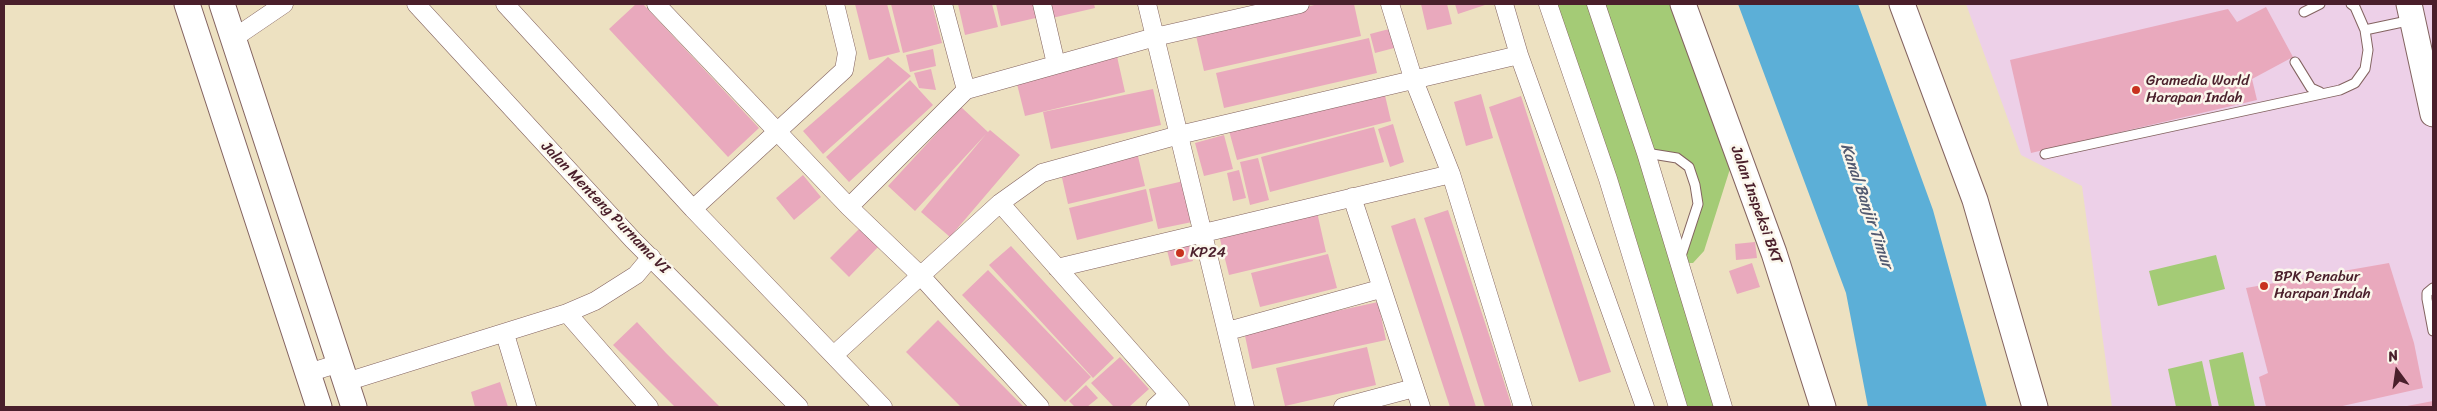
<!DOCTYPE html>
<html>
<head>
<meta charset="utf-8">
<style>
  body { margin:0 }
  #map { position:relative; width:2437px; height:411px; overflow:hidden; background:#ede1c1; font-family:Sriracha,sans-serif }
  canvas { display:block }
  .frame { position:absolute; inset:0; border:5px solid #4a1f2b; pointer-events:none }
  .north { position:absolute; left:2372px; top:346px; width:50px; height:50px; -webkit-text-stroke:4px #fbf7ec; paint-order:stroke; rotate:346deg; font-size:14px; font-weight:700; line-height:20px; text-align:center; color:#4a1f2b }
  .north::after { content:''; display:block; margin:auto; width:18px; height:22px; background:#4a1f2b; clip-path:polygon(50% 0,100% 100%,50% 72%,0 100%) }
</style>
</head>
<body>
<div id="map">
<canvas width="2437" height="411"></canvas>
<div class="frame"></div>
<div class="north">N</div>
</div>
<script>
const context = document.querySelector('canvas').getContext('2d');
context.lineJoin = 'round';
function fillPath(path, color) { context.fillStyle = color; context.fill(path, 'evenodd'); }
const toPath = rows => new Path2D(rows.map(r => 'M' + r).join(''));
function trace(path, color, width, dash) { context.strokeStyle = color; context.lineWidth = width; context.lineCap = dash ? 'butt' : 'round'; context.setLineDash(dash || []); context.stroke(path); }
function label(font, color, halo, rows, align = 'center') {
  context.font = font + ' Sriracha,sans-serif'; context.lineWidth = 5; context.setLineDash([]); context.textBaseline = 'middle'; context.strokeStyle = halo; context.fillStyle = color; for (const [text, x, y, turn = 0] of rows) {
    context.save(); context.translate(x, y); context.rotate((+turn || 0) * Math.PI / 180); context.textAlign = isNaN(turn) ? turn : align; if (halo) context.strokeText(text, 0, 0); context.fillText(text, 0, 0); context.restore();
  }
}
fillPath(toPath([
  [1966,4,2433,4,2433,407,2112,407,2082,186,2021,155]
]), '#edd0e8');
fillPath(toPath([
  [1547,4,1594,4,1721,407,1681,407],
  [1596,4,1683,4,1736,150,1704,251,1693,263,1679,263,1698,204,1689,167,1677,158,1646,153],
  [2216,255,2225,289,2158,306,2149,271],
  [2243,352,2255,407,2219,407,2209,360],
  [2202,361,2212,407,2176,407,2168,369]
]), '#a4cb76');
fillPath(toPath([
  [1738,4,1858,4,1933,210,1987,407,1868,407,1846,293]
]), '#5cafd7');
fillPath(toPath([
  [636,4,643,4,759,128,728,157,609,29],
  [855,4,887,4,900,52,869,60],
  [891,4,932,4,942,43,903,53],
  [958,4,992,4,998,27,965,35],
  [996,4,1037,4,1040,17,1001,26],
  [1049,4,1094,4,1095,8,1052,18],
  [1319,4,1354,4,1361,36,1204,71,1195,31],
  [1421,4,1447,4,1452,24,1427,30],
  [1455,4,1488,4,1458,14],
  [2266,7,2293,57,2252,79,2257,100,2031,153,2010,60,2228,9,2237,22],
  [1393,28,1398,47,1375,53,1370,34],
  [1369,38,1377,73,1224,108,1216,73],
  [933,49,936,66,910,72,906,55],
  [1116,52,1125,92,1025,116,1015,76],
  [888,57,911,76,823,154,803,131],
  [931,69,936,90,919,88,914,73],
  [910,80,933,105,849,182,826,157],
  [1383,87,1391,121,1237,160,1228,127],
  [1153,89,1161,125,1051,149,1043,112],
  [1481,94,1493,138,1466,146,1454,102],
  [1521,96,1611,372,1579,382,1489,107],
  [961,107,988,132,990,130,1020,155,950,237,921,212,986,134,915,211,888,186],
  [1393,124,1404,162,1390,167,1378,129],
  [1374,127,1384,162,1270,192,1261,157],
  [1224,135,1233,169,1204,176,1195,143],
  [1137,152,1145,186,1068,204,1060,169],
  [1258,158,1269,200,1250,205,1240,162],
  [1239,170,1246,198,1233,201,1227,173],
  [803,175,821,197,794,220,776,198],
  [1188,180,1197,221,1158,229,1149,189],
  [1146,189,1153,221,1077,240,1069,208],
  [1448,210,1493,347,1512,407,1485,407,1459,325,1424,218],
  [1317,212,1326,252,1229,275,1219,235],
  [1415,218,1440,295,1476,407,1450,407,1396,242,1391,226],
  [860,228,879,246,849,277,830,258],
  [1189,240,1193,261,1171,266,1166,246],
  [1755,242,1757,258,1736,260,1735,244],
  [1011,246,1114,358,1093,378,989,265],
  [1328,254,1337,288,1260,307,1251,273],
  [1752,263,1760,287,1737,294,1729,271],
  [2389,263,2414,343,2423,388,2338,407,2266,407,2259,377,2268,373,2246,288],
  [988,270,1091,377,1065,402,962,295],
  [1378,302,1386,340,1252,369,1244,331],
  [938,320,1009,392,1024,407,961,407,906,352],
  [637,322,666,353,720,407,675,407,613,345],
  [1367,347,1376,385,1285,406,1276,368],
  [1120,357,1149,389,1129,407,1114,407,1091,383],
  [500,382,508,407,475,407,471,392],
  [1086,385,1098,398,1087,407,1075,407,1069,401],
  [2433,401,2433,407,2407,407,2407,406]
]), '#e9a9bd');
const lane = toPath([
  [2304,12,2320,4],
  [2365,30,2412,20],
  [2295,62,2311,88,2320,92],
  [1646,153,1677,158,1689,167,1695,185,1698,204,1680,259],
  [2045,154,2340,90,2355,83,2365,69,2368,50,2365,30,2355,7,2351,4],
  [2433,288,2427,293,2427,299,2433,331]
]);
const street = toPath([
  [416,4,633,240,799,407],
  [505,4,693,209,883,407],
  [656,4,849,207,920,275,1040,407],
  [943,4,966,90],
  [1042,4,1056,64],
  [1147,4,1245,407],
  [1390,4,1413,78,1451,174,1523,407],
  [1504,4,1519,55,1645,407],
  [1548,4,1608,179,1678,407],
  [1596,4,1646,153,1723,407],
  [234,38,284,4],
  [1352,197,1421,407],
  [1000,203,1180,407],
  [849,207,966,90,1155,37,1300,4],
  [693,209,844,70,847,53,835,4],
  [1057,268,1451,174],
  [567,313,595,301,636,275,651,257],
  [1228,331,1380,289],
  [505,334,527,407],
  [834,355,1000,203,1042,173,1179,135,1519,55],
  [308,373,340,363],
  [346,382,567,313,649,407],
  [1155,407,1168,395],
  [1343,407,1414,388]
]);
const secondary = toPath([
  [187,4,319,407],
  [222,4,354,407],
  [1683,4,1774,253,1823,407],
  [1902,4,1975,200,2035,407],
  [2409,4,2433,114]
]);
trace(lane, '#836360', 11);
trace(street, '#836360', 19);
trace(secondary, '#836360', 27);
trace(lane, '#fff', 9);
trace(street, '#fff', 18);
trace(secondary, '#fff', 25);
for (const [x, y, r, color] of [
  [2136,90,5,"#c8321e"],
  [1180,253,5,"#c8321e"],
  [2264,286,5,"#c8321e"]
]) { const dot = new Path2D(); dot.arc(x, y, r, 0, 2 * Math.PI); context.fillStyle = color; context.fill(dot); trace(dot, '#fbf7ec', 2); }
label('15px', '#4a1f2b', '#fbf7ec', [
  ["Gramedia World",2146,81],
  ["Harapan Indah",2146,98],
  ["KP24",1190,253],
  ["BPK Penabur",2274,277],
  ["Harapan Indah",2274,294]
], 'left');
label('15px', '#4a1f2b', '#fbf7ec', [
  ["Jalan Inspeksi BKT",1756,205,70],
  ["Jalan Menteng Purnama VI",605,208,46]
]);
label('italic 16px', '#515970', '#fbf7ec', [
  ["Kanal Banjir Timur",1866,206,71]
]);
</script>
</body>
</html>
